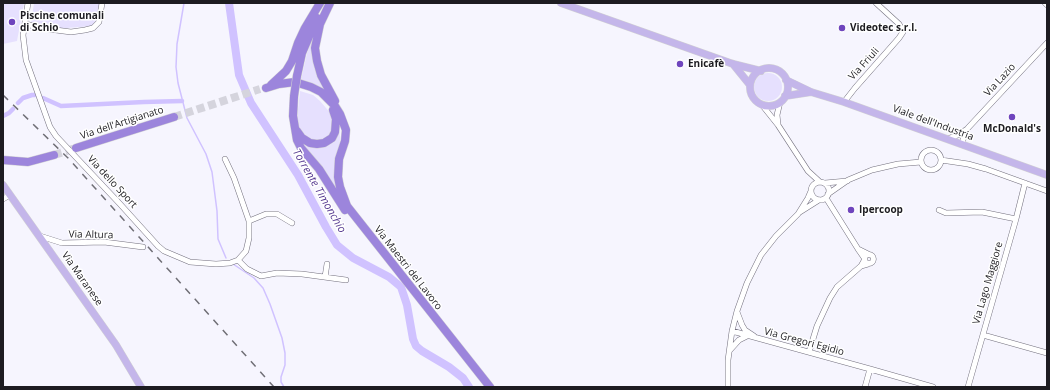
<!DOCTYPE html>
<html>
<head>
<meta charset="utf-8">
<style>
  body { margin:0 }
  #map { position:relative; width:1050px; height:390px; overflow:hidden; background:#f6f5fe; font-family:"Open Sans",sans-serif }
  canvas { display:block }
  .frame { position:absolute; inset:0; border:4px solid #1d1c21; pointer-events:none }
</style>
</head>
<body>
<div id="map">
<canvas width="1050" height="390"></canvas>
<div class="frame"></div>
</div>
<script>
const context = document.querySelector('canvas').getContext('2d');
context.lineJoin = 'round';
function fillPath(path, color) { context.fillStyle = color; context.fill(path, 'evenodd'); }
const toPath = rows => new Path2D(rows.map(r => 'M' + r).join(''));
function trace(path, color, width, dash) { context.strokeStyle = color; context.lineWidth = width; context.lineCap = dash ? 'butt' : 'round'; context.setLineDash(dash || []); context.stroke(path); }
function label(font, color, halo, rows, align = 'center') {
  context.font = font + ' "Open Sans",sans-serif'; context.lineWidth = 3; context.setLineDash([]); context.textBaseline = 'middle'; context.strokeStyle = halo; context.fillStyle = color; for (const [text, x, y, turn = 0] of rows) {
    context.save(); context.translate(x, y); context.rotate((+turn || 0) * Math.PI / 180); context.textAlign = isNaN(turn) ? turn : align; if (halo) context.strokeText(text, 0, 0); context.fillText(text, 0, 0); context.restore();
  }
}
fillPath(toPath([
  [3,3,24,3,17,41,3,44],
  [34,3,100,3,97,19,92,26,53,29,31,23],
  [314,35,322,84,324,90,314,84,301,80,307,53],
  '754 87a14 14 0 1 1 28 0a14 14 0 1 1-28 0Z',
  [300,91,313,95,320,101,332,115,333,123,332,132,328,137,322,141,309,140,299,128,297,118],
  [339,129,340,137,338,192,300,140,311,146,337,135]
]), '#e6e0fe');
trace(toPath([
  [184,3,177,44,176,67,178,83,187,118,206,154,212,172,217,211,218,239,226,258],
  [233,264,254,278,263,288,270,304,282,338,285,353,285,365,281,377,281,382,284,387]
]), '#d0c2ff', 1.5);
trace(toPath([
  [43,98,61,106,144,102,182,101],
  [18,103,23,98,32,95,35,95],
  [3,116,9,113,13,109]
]), '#d0c2ff', 4.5);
trace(toPath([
  [229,3,239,75,251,103,298,175,326,227,337,245,353,258,389,277,401,287,407,305,413,339,416,346,422,351,449,367,463,378,469,387]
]), '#d0c2ff', 8);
trace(toPath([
  [174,117,260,89],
  [54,155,76,148]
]), '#d5d4dd', 8, [8, 4]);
const minor = toPath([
  [28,3,23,35,26,60,50,127,56,136,120,204,158,246,164,251,190,262,216,264,230,263,238,260,246,251,249,238,249,221,234,178,225,159],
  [1045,3,1047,5],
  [25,24,48,29,71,32,85,30,93,28,99,22,102,3],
  [844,102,855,88,899,38,903,32,902,29,899,24,876,3],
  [762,105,778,125,808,171,820,182],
  [778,124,777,115,780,102],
  [947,139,958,135,967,129,1047,43],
  [963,145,963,140,966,130],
  '921 160a10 10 0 1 1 20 0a10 10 0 1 1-20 0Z',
  [941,160,968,164,986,169,1047,191],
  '811 191a9 9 0 1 1 18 0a9 9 0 1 1-18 0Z',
  [825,183,847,181],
  [828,194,848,180,872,170,898,164,921,162],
  [826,198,858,249],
  [3,199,10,195],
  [939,210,946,213,982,212,1016,219],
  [800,212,819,200],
  [249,221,266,214,277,214,292,223],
  [40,236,62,243,104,242,143,247],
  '864.5 259a4.5 4.5 0 1 1 9 0a4.5 4.5 0 1 1-9 0Z',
  [238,260,247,269,261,276,277,273,302,274,346,280],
  [868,264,861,266,865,259,858,249,870,255],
  [325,277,327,264],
  [737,312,742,325,745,330,754,336],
  [732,331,870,369],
  [983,335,1047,353],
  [730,350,739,340,747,336],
  [809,352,817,326,830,298,837,287,861,266],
  [728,387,728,360,732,331,737,311,747,283,761,255,776,236,798,214,808,198,811,191],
  [865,387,870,369,933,387],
  [968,387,1016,219,1025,183]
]);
const major = toPath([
  [561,3,733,64,761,71],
  [733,64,750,85],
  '750 87a19 19 0 1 1 38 0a19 19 0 1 1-38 0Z',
  [786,80,811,92,844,102,1047,175],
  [785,96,811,92],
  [3,185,116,345,141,387]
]);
const highway = toPath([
  [330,3,320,24,315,48,317,61,321,75,335,101],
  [297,76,302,53,317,18],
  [271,85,286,71,292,61,298,43,305,28,320,3],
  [266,88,279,84,295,82,311,87,321,92,335,106,340,114,346,130,345,141,339,159,338,177,340,187,347,206,490,387],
  [294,96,293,116,297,140,301,148,319,169,345,210],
  [297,131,302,138,310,143,317,144,324,143,332,138,335,132,336,119,333,110],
  [76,148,174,117],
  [3,160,28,162,54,155]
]);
trace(minor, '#73707e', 6);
trace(major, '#d2d2d3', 8);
trace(highway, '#d2d2d3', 9);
trace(minor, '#fff', 5);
trace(major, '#c4b6ea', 7);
trace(highway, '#9c85dc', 8);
trace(toPath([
  [3,95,68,158,274,387]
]), '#706f76', 1.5, [7, 7]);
const highwayBridge = toPath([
  [294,96,297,76]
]);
trace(highwayBridge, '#d2d2d3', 9, []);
trace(highwayBridge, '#9c85dc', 8);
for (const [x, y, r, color] of [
  [12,22,4,"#6f45bd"],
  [842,28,4,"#6f45bd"],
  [680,64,4,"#6f45bd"],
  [1012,117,4,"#6f45bd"],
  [851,210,4,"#6f45bd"]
]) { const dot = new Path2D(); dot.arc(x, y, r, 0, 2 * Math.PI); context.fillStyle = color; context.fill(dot); trace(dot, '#fff', 1.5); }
label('bold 10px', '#1d1c21', '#fff', [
  ["Piscine comunali",20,16],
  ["di Schio",20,28],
  ["Videotec s.r.l.",850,28],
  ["Enicafè",688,64],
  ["McDonald's",1012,129,"center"],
  ["Ipercoop",859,210]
], 'left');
label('10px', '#1d1c21', '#fff', [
  ["Via Friuli",864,64,-48],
  ["Via Lazio",1000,80,-47],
  ["Via dell'Artigianato",122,123,-18],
  ["Viale dell'Industria",933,123,20],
  ["Via dello Sport",112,182,47],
  ["Via Altura",91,235,1],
  ["Via Maestri del Lavoro",408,268,52],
  ["Via Maranese",82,279,55],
  ["Via Lago Maggiore",988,283,-74],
  ["Via Gregori Egidio",804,342,15]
]);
label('italic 11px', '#573b91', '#fff', [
  ["Torrente Timonchio",319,191,60]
]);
</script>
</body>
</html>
